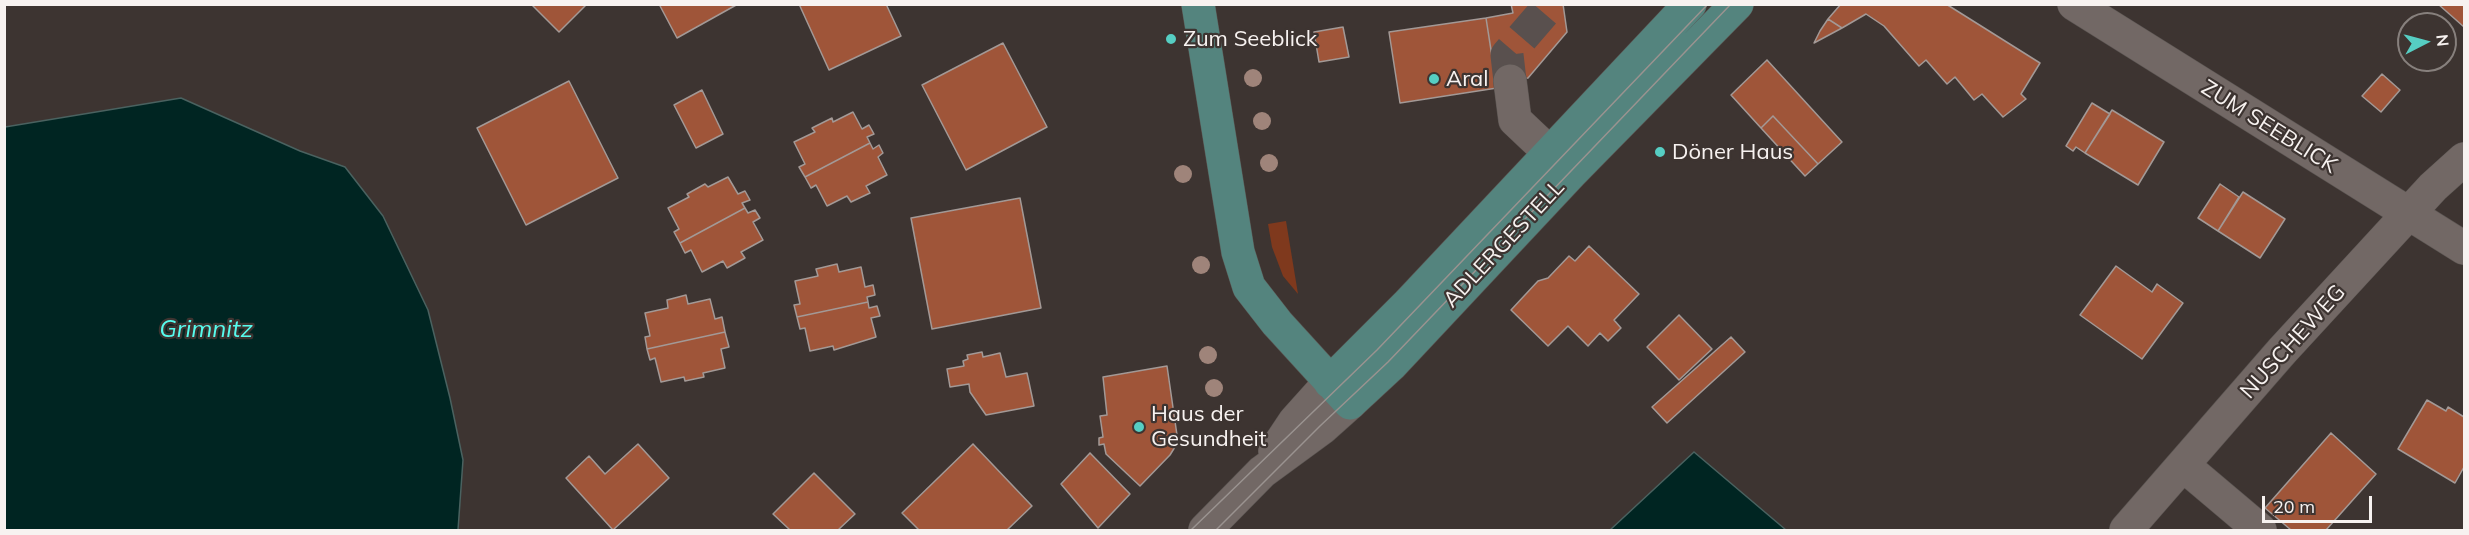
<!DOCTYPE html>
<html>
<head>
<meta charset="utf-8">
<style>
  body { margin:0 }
  #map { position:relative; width:2469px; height:535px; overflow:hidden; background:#3d3431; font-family:Mulish,sans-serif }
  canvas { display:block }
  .frame { position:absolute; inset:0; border:6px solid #f7f2f0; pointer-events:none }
  .north { position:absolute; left:2397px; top:12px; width:60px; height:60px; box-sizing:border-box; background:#3d3431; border:2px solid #87807d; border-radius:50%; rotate:84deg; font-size:16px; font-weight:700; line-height:24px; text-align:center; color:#f7f2f0 }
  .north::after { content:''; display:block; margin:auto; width:21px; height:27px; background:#56cec3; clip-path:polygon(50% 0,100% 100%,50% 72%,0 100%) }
  .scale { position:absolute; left:2262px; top:496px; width:110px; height:27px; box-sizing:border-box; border:3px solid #f7f2f0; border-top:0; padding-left:8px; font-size:18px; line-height:21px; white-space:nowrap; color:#f7f2f0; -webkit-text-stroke:4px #3d3431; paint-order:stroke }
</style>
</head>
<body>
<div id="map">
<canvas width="2469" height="535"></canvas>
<div class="frame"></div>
<div class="north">N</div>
<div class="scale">20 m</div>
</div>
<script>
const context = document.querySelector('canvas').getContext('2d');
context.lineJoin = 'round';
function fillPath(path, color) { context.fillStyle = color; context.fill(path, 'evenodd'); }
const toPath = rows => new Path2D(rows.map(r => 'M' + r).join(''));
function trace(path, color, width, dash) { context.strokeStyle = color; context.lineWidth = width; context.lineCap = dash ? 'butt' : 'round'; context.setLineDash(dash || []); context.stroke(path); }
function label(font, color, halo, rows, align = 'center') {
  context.font = font + ' Mulish,sans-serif'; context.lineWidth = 4.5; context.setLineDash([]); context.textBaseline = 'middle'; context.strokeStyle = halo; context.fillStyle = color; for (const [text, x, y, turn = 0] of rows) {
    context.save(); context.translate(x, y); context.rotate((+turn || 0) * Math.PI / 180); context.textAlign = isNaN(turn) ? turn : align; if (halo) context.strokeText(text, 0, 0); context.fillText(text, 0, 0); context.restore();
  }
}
fillPath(toPath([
  [1286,221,1298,294,1283,276,1272,247,1268,224]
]), '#7f391d');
const water = toPath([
  [181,98,300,151,345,167,383,216,428,310,450,398,463,460,458,530,5,530,5,127,181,98],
  [1694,452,1786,530,1610,530,1694,452]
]);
fillPath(water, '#002522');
trace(water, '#4a6260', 1.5);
const building = toPath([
  [531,4,587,4,559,32,531,4],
  [659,4,738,4,677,38,659,4],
  [799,4,886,4,901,36,829,70,799,4],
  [1511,4,1563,4,1567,32,1528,78,1496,83,1486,18,1513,13,1511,4],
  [1841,4,1946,4,2040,63,2021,94,2026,99,2003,117,1982,94,1974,100,1955,77,1947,84,1926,60,1919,66,1884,26,1866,14,1842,28,1828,19,1841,4],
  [2438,4,2464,4,2464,27,2438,4],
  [1486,18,1497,88,1400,103,1389,32,1486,18],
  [1828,19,1842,28,1814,43,1820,31,1828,19],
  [1343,27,1349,57,1319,62,1314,32,1343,27],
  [1003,43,1047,127,966,170,922,85,1003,43],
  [1767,60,1842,142,1818,164,1773,116,1761,128,1731,95,1767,60],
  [2382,74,2400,90,2381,112,2362,96,2382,74],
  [569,81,618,178,526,225,477,128,569,81],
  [702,90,723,134,696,148,674,105,702,90],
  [2092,103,2110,114,2085,153,2076,147,2073,151,2066,146,2092,103],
  [2112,110,2164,142,2138,185,2085,153,2112,110],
  [853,112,862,129,869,125,874,134,867,137,870,143,805,177,799,167,805,164,794,142,815,132,812,128,832,118,833,122,853,112],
  [1773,116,1818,164,1805,176,1761,128,1773,116],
  [870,143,873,149,879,145,883,153,878,157,887,175,866,186,870,193,851,202,847,196,827,206,816,185,811,188,805,177,870,143],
  [728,177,738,194,745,191,750,200,742,203,745,208,680,243,674,232,679,229,668,208,689,197,687,194,705,184,708,187,728,177],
  [2220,184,2239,197,2218,231,2198,218,2220,184],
  [2243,192,2285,219,2260,258,2218,231,2243,192],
  [1020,198,1041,308,932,329,911,218,1020,198],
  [745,208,748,213,755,210,760,218,753,222,763,240,741,252,745,258,727,268,723,261,702,272,691,250,685,253,680,243,745,208],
  [1589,246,1639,294,1614,320,1621,328,1608,341,1600,333,1588,346,1568,326,1548,346,1511,310,1538,281,1548,278,1569,256,1575,261,1589,246],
  [837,264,839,272,861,267,865,287,873,285,875,295,867,297,868,302,797,317,794,305,800,304,795,281,818,276,816,269,837,264],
  [2116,266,2152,292,2157,284,2183,303,2142,359,2080,315,2116,266],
  [686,295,688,304,710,299,715,319,722,317,725,332,647,349,645,337,650,336,645,313,668,308,667,300,686,295],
  [868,302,869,308,877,306,880,316,871,318,876,337,834,350,833,346,810,351,805,328,800,329,797,317,868,302],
  [1679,315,1712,349,1679,380,1647,347,1679,315],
  [725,332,729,347,721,349,725,368,703,373,704,377,685,381,684,377,661,382,655,358,650,360,647,349,725,332],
  [1731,337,1745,352,1667,423,1652,407,1731,337],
  [982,352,983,357,1000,353,1006,377,1027,373,1034,406,986,415,970,392,969,384,950,387,947,369,964,366,963,361,968,359,967,355,982,352],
  [1167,366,1178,442,1170,455,1140,486,1106,454,1104,444,1099,445,1099,438,1103,437,1100,416,1107,415,1103,377,1167,366],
  [2427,400,2446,411,2448,407,2464,417,2464,467,2455,483,2398,449,2427,400],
  [2331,433,2376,474,2326,530,2291,530,2265,508,2331,433],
  [638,444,669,478,613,530,566,478,589,456,605,474,638,444],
  [973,444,1032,506,1007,530,919,530,902,513,973,444],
  [1090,453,1130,494,1098,528,1061,484,1090,453],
  [814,473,855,514,838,530,790,530,773,514,814,473]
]);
fillPath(building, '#9f5539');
trace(building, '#a39996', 1.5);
trace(toPath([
  [1510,81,1507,55,1551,4]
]), '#59504e', 33, [33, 16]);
const minor = toPath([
  [2074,4,2464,248],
  [1510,81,1515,120,1570,172],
  [1275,451,1295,421,1330,382],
  [2183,465,2260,530],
  [1205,530,1262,472,1322,428,1350,403],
  [2126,530,2282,351,2433,187,2464,159]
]);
const major = toPath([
  [1198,4,1238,252,1249,287,1277,323,1350,403,1391,365,1571,173,1737,4],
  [1330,382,1408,304,1690,4]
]);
trace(minor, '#5a5451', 34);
trace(major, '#5a5451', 34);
trace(minor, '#726865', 33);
trace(major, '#54847e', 33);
trace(toPath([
  [1191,530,1377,350,1708,4],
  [1216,530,1320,426,1388,362,1731,4]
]), '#9a9390', 1.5);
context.fillStyle = '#9f847a';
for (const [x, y] of [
  [1253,78],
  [1262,121],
  [1269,163],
  [1183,174],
  [1201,265],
  [1208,355],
  [1214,388]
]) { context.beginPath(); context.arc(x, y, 9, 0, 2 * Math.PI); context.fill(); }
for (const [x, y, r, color] of [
  [1171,39,6,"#56cec3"],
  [1434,79,6,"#56cec3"],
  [1660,152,6,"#56cec3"],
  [1139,427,6,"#56cec3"]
]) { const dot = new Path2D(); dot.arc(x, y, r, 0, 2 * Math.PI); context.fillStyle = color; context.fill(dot); trace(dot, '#3d3431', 2); }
label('22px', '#f7f2f0', '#3d3431', [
  ["Zum Seeblick",1183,39],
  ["Aral",1446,79],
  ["Döner Haus",1672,152],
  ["Haus der",1151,414],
  ["Gesundheit",1151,439]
], 'left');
label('22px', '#f7f2f0', '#3d3431', [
  ["ZUM SEEBLICK",2269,127,32],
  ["ADLERGESTELL",1504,244,-47],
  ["NUSCHEWEG",2293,342,-48]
]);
label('italic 24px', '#56fbed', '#3d3431', [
  ["Grimnitz",206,330]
]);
</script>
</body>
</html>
